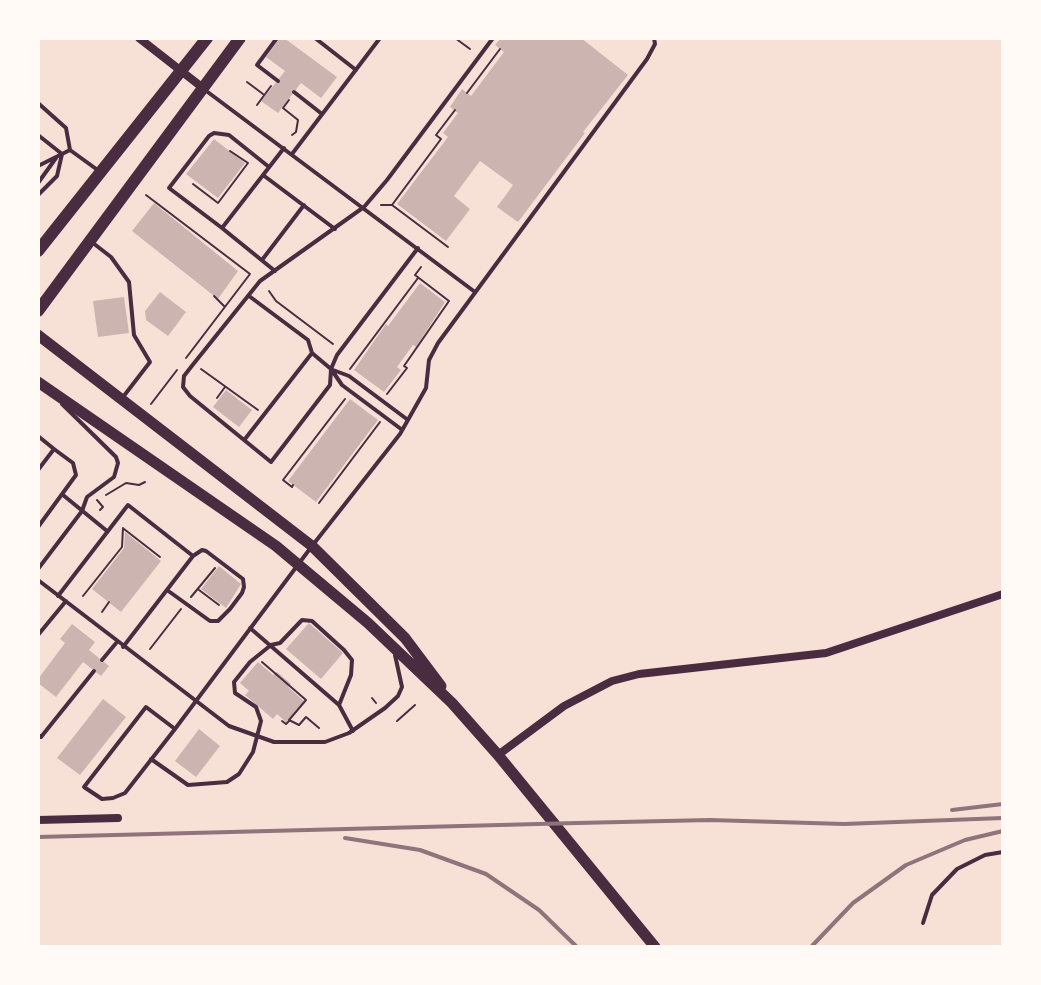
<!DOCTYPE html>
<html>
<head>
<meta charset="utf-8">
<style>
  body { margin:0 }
  #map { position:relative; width:1041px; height:985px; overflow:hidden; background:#f7e1d7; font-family:"Varela Round",sans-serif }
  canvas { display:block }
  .frame { position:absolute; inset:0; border:40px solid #fffaf5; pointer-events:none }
</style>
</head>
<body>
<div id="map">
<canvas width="1041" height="985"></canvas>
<div class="frame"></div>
</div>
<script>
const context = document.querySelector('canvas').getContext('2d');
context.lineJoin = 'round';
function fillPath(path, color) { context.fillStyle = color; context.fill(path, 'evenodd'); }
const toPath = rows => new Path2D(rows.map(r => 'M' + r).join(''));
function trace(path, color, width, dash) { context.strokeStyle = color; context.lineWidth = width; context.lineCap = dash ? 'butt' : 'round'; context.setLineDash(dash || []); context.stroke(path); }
fillPath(toPath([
  [280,38,284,38,337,77,321,98,301,83,278,113,261,101,285,71,266,57],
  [501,38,581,38,628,75,583,132,585,133,518,222,497,207,513,185,480,161,454,196,470,209,446,241,397,204,448,137,443,133,458,113,450,107,462,89,471,96,504,52,495,45],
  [214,139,245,163,218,198,186,174],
  [154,203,238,271,218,299,132,231],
  [420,283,445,302,416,347,413,345,397,367,401,370,384,392,354,370,386,324,388,326],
  [160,292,186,312,168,336,146,320,145,311],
  [124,297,129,333,98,337,93,301],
  [226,390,252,410,239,427,213,407],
  [350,399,378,420,316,502,288,481],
  [125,532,161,561,121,612,92,589,124,548],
  [219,566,241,584,226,608,201,589],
  [309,623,343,653,321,679,286,649],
  [72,624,95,642,89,650,109,666,101,676,83,662,56,697,38,683,38,679,65,643,60,639],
  [258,662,273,675,277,672,291,684,288,687,304,701,286,722,277,714,273,719,245,695,249,691,240,683],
  [103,699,126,717,80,775,57,758],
  [199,729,220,746,196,777,175,761]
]), '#ccb4b1');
trace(toPath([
  [455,38,470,49],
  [247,82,263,94],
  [467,93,500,49],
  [289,100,283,108,298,120,296,132,292,135],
  [257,105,271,86],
  [193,184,218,203,248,163,230,151],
  [146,195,250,274,186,358],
  [381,205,392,205],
  [448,247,392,205,441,139,436,135,455,110],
  [269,291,276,301,333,344],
  [214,296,224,306],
  [201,369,258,410],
  [350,369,418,278],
  [387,394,407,368,404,366,449,301,415,275,421,267],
  [217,398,225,387],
  [151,404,177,370],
  [293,485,292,487,283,480,345,399],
  [106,495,126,483,139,485,145,482],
  [97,500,103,507,100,510],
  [319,503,380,422],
  [124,529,160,557],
  [199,590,219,605],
  [83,596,122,547,123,528],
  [191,597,215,568],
  [102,612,109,602],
  [150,649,181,609],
  [262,662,306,700,289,720,299,725,306,717,319,728],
  [372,698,376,703],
  [282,721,286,724,289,721],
  [397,721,415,705]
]), '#4a2c40', 2);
trace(toPath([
  [277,38,257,65,278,81],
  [315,38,356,70],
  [205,90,475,292],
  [294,92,322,114],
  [38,103,66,128,70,150],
  [38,135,62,154,57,176,38,195],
  [292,154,380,38],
  [38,166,70,150,99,171],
  [263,175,335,229],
  [38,183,56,158],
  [222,228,169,188,209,136,214,133,229,135,269,167],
  [93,243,111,257,129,282,134,335,150,362,123,397],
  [418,248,337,355,331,369,330,385,271,462,190,396,183,387,184,376,191,367,260,281,364,207,387,180,493,38],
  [262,260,304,205],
  [275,271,222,228,284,148],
  [249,296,308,340,312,353,331,369,342,385,401,429],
  [333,370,349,376,408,420],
  [38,436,54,449],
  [245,439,312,353],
  [38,470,54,449,73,463,76,475,38,527],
  [63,495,107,531],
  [38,569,82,511,87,497,114,477,118,463,116,457,62,404],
  [38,580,229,726,274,742,325,742,349,733,385,708,398,696,402,687,395,655],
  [167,590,210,621,218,621,230,609,242,593,244,587,243,579,206,551,202,550,193,556],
  [58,596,128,505,193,556,123,647],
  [250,628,339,705,353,731],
  [38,635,66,601],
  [102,660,117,642],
  [175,729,146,707,84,787,102,799,113,798,125,793,175,729,312,546,400,434,426,388,429,360,438,343,647,59,655,44,654,38],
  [38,735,41,737,94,671],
  [151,759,188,785,227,782,239,774,253,752,261,721,256,707,235,693,234,682,250,662,271,645,280,643,302,620,312,621,344,650,352,660,351,675,339,705],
  [923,923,932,895,957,869,985,855,1003,852]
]), '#4a2c40', 4);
trace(toPath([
  [139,38,203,88],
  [498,755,564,706,612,681,639,674,826,653,1003,594],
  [38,820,118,818]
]), '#4a2c40', 8);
trace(toPath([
  [38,335,312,546,405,638,441,686],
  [38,382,276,546,368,623,452,703,498,755,655,947]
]), '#4a2c40', 11);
trace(toPath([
  [38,251,207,38],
  [38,311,240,38]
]), '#4a2c40', 12);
trace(toPath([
  [952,810,1003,804],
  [38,837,577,823,710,820,844,824,1003,818],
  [345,838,420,850,486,874,539,910,577,947],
  [811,947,853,903,906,865,965,840,1003,831]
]), '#8f747c', 4);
</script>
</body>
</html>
